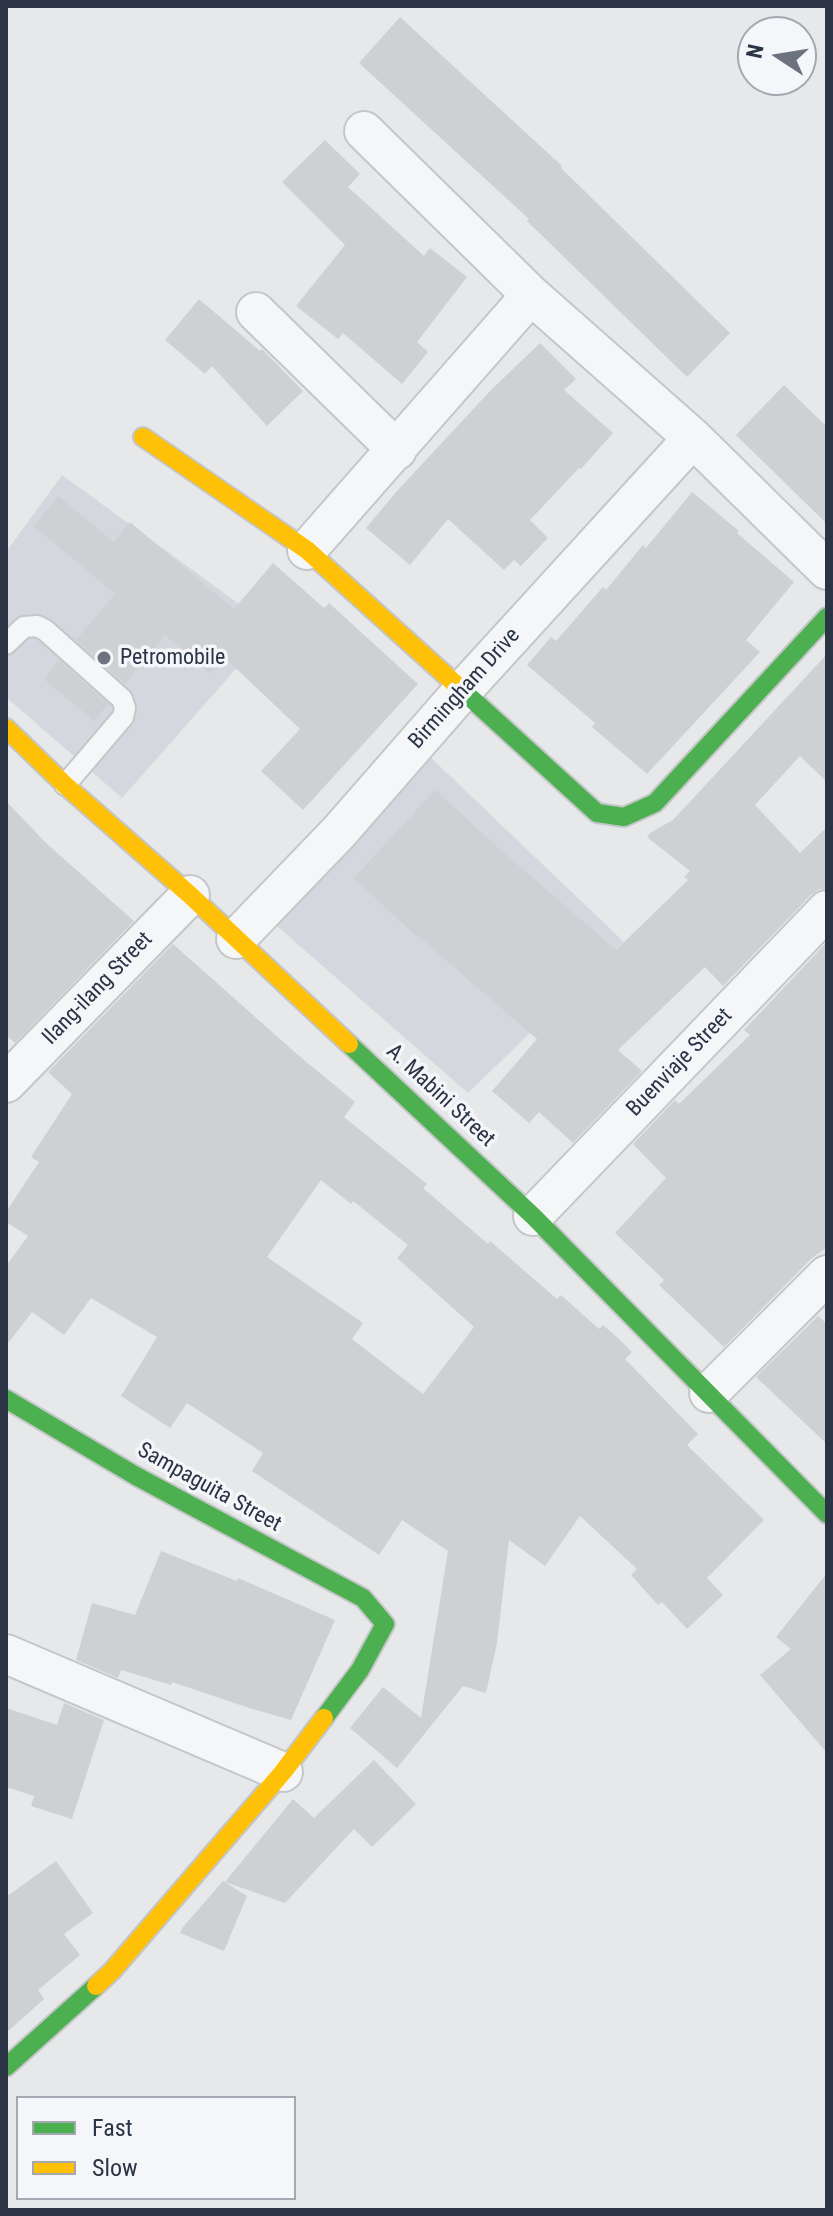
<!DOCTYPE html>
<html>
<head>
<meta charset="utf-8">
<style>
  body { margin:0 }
  #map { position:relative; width:833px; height:2216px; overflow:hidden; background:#e6e8ea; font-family:"Roboto Condensed",sans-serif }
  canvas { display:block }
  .frame { position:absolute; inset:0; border:8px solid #2b3445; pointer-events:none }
  .legend { position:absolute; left:16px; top:2096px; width:280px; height:104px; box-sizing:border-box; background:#f4f6f9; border:2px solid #a4a8b1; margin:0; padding:10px 14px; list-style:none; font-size:24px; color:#2b3445 }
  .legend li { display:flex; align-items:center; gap:16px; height:40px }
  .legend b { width:40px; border:2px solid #a4a8b1 }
  .north { position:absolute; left:737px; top:16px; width:80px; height:80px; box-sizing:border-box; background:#f4f6f9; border:2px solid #a4a8b1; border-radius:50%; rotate:282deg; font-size:22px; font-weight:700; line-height:32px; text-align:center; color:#2b3445 }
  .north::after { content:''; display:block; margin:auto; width:28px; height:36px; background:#6c737f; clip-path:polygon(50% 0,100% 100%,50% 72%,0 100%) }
</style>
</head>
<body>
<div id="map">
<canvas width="833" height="2216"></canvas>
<div class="frame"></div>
<ul class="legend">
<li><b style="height:10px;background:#4caf50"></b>Fast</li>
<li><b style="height:10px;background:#ffc107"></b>Slow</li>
</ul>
<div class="north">N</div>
</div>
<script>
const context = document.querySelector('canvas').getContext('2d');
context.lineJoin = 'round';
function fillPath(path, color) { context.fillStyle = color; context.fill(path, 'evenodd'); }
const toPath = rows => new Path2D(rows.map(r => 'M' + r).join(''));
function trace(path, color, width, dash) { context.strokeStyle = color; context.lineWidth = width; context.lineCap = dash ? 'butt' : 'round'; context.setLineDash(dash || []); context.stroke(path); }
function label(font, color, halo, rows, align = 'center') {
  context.font = font + ' "Roboto Condensed",sans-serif'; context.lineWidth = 7; context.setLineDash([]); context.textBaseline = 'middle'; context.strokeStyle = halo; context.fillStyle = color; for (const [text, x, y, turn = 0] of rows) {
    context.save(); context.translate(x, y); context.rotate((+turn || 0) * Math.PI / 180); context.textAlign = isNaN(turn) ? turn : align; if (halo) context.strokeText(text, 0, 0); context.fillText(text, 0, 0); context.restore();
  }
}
fillPath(toPath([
  [62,475,272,628,122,798,6,697,6,552],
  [428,755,624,942,468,1093,277,926]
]), '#d4d7dd');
fillPath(toPath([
  [400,17,562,166,561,168,730,333,687,377,527,221,529,219,359,63],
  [325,140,360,174,348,187,424,256,430,248,467,277,417,342,428,352,402,384,343,333,338,339,296,306,345,245,282,182],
  [199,299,260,351,262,349,303,391,267,426,212,366,205,374,165,340],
  [540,343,576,379,564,390,613,433,581,469,579,468,530,520,548,538,521,566,514,560,504,570,448,519,410,565,366,528,397,491,491,390],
  [784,385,827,427,827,524,736,435],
  [692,492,739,531,737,533,794,582,746,640,760,652,647,774,592,727,595,723,527,665,551,637,556,641,603,587,606,590,643,545,646,548],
  [58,496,114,542,130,522,234,609,273,563,324,608,329,603,418,684,303,810,261,771,300,729,224,657,210,673,165,635,125,684,76,640,115,594,34,526],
  [827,654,827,782,800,756,755,805,800,853,827,827,827,889,820,889,811,895,723,986,705,967,618,1050,642,1071,573,1143,539,1112,529,1123,492,1091,537,1039,417,935,416,936,354,878,435,790,504,853,616,950,688,880,684,877,690,871,647,837,650,833,673,820],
  [59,660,108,704,94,721,44,679],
  [6,801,46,843,134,921,15,1043,6,1035],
  [827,942,827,1247,811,1259,724,1347,659,1285,664,1280,615,1233,666,1178,633,1144,675,1100,679,1104,750,1035,744,1030],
  [173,944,298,1055,355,1102,344,1117,427,1184,423,1188,488,1244,490,1241,557,1299,561,1295,599,1329,603,1325,620,1340,632,1352,625,1359,698,1434,687,1445,764,1520,707,1578,723,1595,687,1629,662,1602,658,1605,631,1575,637,1569,580,1516,545,1566,509,1540,497,1643,486,1693,463,1686,397,1768,350,1728,383,1687,421,1718,448,1551,402,1520,379,1555,252,1471,263,1453,187,1403,170,1428,121,1396,157,1337,91,1298,64,1335,32,1312,6,1346,6,1266,28,1236,6,1222,6,1212,39,1162,31,1157,72,1094,48,1072],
  [321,1180,351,1204,353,1201,408,1245,397,1258,474,1327,423,1394,352,1339,363,1323,267,1257],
  [818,1316,827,1324,827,1444,756,1377],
  [161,1551,237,1581,238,1578,335,1620,291,1720,246,1707,172,1682,171,1685,121,1670,118,1678,76,1660,92,1603,135,1615],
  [827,1573,827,1753,760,1675,791,1649,776,1637],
  [64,1703,104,1720,72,1819,31,1806,34,1796,6,1787,6,1708,57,1725],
  [374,1760,416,1804,372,1847,354,1829,285,1903,225,1882,293,1799,314,1818],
  [56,1861,93,1913,64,1934,80,1955,38,1990,44,1999,6,2033,6,1897],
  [223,1881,247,1896,224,1951,180,1933,183,1927]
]), '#ced0d3');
const lane = toPath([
  [6,644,24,627,37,626,45,630,122,699,125,708,123,717,65,785]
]);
const street = toPath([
  [364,131,531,295,693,438,827,570],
  [256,312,397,450],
  [307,550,531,295],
  [236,939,339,832,463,690,693,438],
  [6,1083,190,895],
  [533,1216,827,910],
  [709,1393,827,1275],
  [6,1654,283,1772]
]);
const fast = toPath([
  [462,690,597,813,624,817,655,803,827,617],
  [349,1044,533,1216,827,1514],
  [6,1399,136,1476,363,1598,385,1624,360,1670,324,1718],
  [6,2067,96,1986]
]);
const slow = toPath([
  [143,437,307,550,462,690],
  [6,728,65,785,190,895,349,1044],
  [96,1986,112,1971,283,1772,324,1718]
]);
trace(lane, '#c4c6c8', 24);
trace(street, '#c4c6c8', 42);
trace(fast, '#c4c6c8', 22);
trace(slow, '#c4c6c8', 22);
trace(lane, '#f5f6f7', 20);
trace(street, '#f5f6f7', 38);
trace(fast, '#4caf50', 18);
trace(slow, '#ffc107', 18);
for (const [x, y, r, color] of [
  [104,658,8,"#6c737f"]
]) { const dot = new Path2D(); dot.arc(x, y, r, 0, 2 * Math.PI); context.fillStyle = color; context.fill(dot); trace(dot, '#f4f6f9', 3); }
label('22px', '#2b3445', '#f4f6f9', [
  ["Petromobile",120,658]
], 'left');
label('22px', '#2b3445', '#f4f6f9', [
  ["Birmingham Drive",465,689,-48],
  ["Ilang-ilang Street",98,989,-46],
  ["Buenviaje Street",680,1063,-46],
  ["A. Mabini Street",440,1096,43],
  ["Sampaguita Street",209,1488,29]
]);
</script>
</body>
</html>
